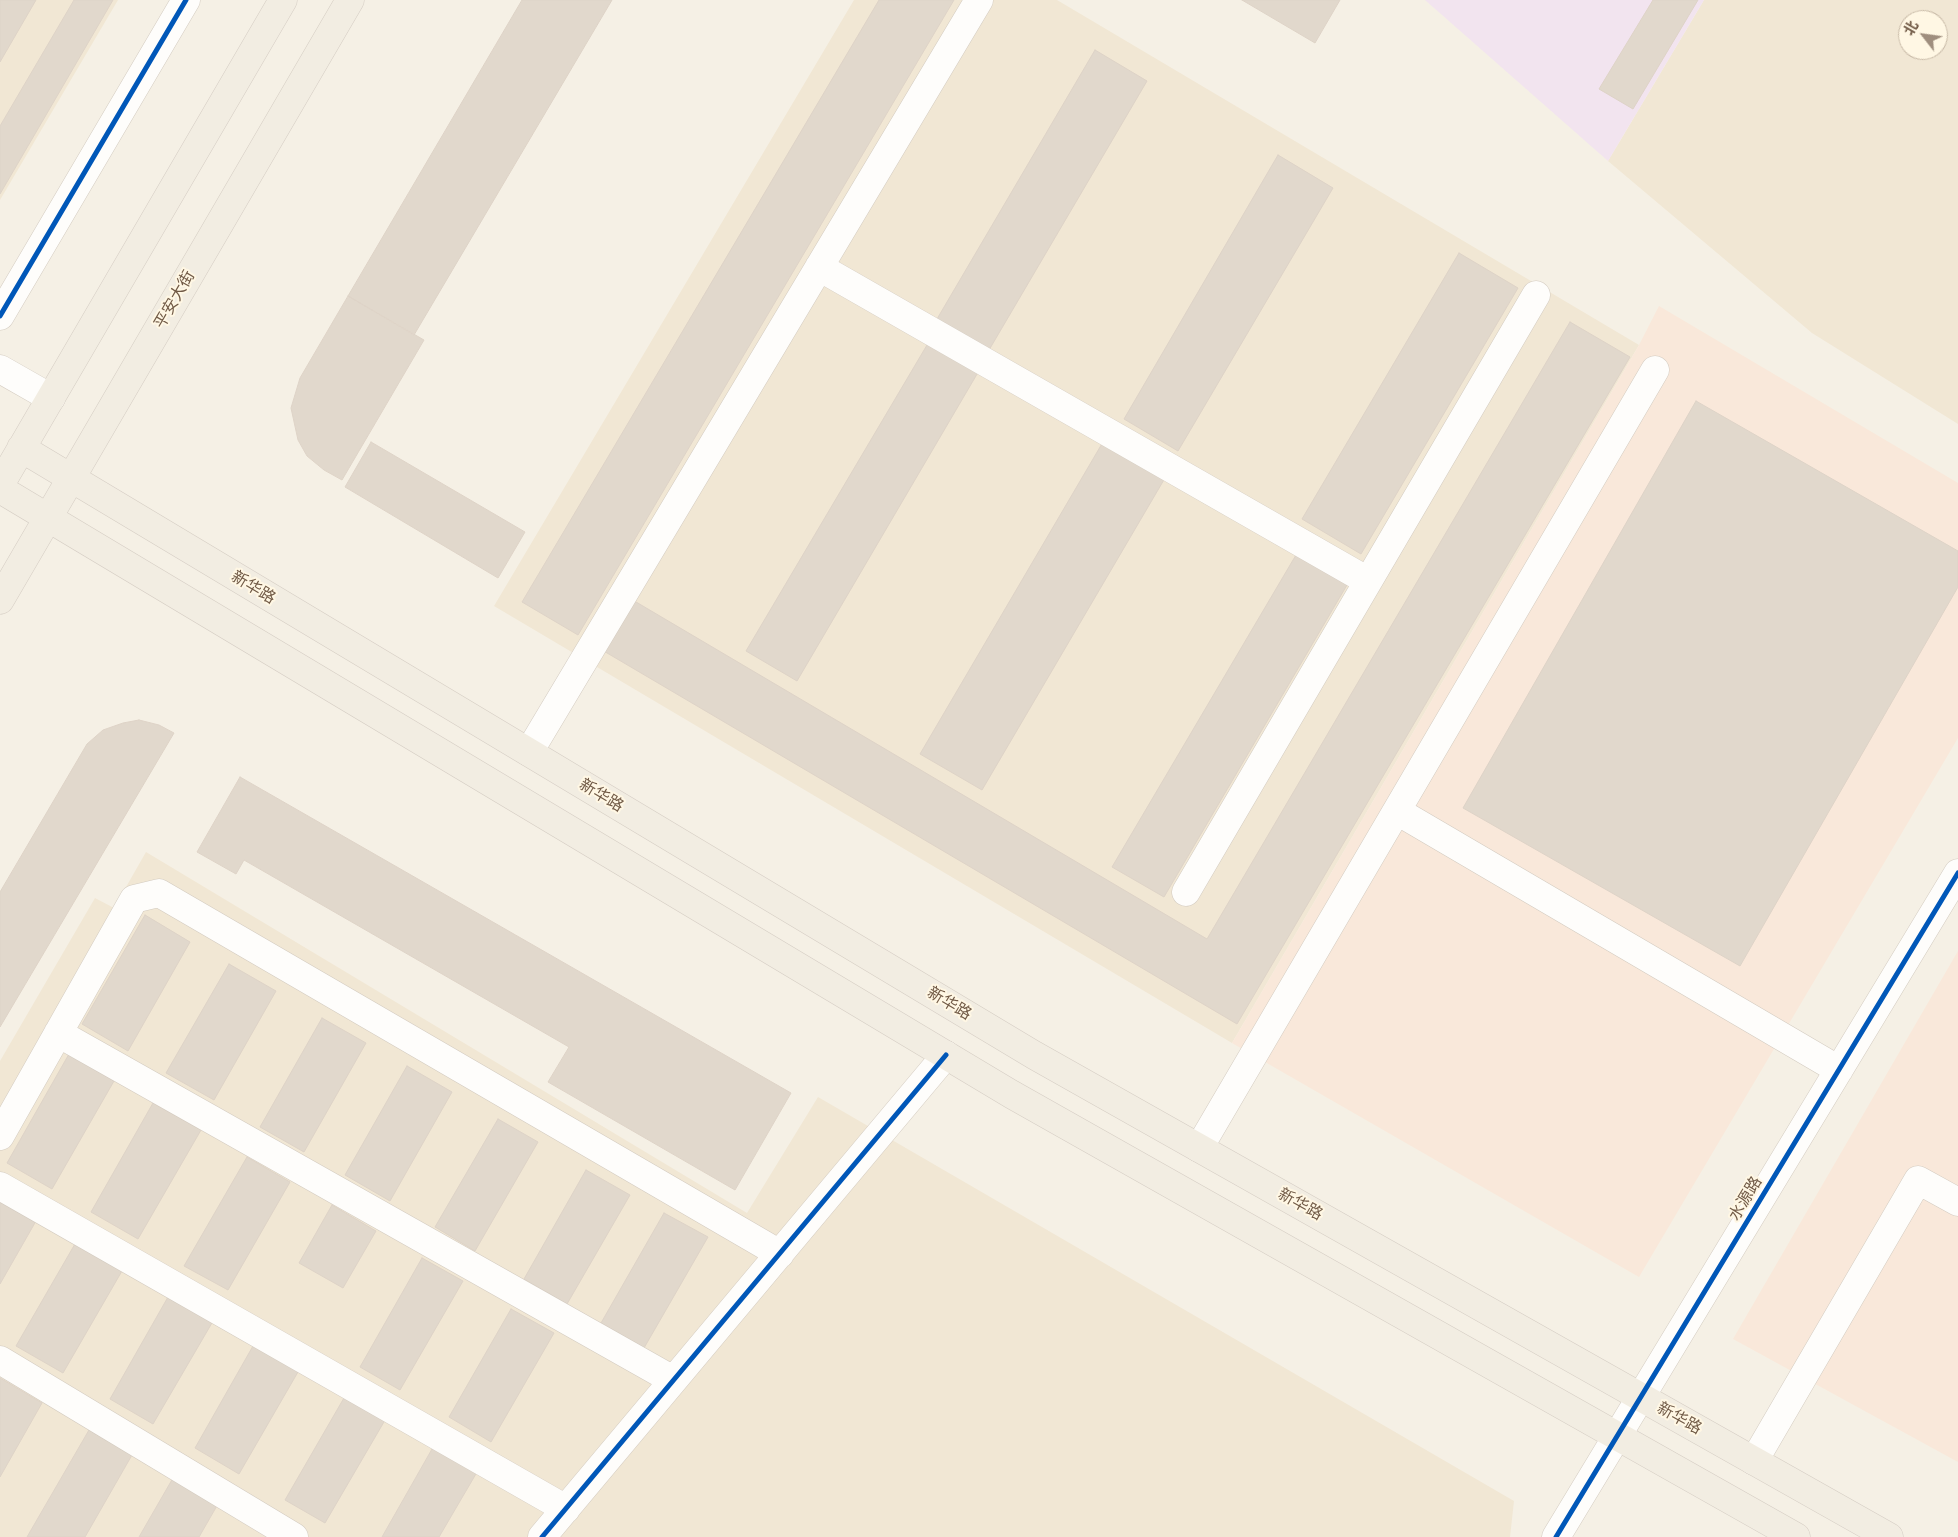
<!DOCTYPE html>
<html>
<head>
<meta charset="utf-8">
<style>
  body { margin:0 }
  #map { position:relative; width:1958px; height:1537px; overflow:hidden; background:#f5f0e5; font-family:"DM Sans","Noto Sans SC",sans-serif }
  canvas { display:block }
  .north { position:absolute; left:1898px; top:10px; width:50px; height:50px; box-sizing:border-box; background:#fff7e4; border:1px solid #c6b8a5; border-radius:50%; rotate:300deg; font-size:14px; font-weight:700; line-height:20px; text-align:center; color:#715a46 }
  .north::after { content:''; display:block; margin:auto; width:18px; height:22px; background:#9f8e7e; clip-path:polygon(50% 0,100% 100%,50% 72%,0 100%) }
</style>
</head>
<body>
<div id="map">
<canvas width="1958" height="1537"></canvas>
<div class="north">北</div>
</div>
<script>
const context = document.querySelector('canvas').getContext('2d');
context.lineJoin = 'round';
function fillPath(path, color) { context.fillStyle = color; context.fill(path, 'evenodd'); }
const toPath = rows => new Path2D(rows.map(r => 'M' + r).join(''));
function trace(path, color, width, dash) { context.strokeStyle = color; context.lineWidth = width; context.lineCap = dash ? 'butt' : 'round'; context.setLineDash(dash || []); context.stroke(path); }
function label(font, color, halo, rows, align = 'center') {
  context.font = font + ' "DM Sans","Noto Sans SC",sans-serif'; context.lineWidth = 4; context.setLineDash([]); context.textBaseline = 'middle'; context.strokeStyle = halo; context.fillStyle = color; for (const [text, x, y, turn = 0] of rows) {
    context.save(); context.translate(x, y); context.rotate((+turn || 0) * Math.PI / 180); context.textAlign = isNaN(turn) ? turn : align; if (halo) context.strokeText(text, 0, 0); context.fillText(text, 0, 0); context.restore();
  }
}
fillPath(toPath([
  [0,0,118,0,0,200],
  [854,0,1057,0,1639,345,1232,1043,494,606],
  [1704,0,1958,0,1958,424,1812,333,1608,161],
  [1908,20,1938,20,1938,50,1908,50],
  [146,852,747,1213,818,1097,1514,1501,1510,1537,0,1537,0,1061,95,898,114,908]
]), '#f1e7d4');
fillPath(toPath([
  [1659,306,1958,483,1958,738,1639,1277,1232,1043,1639,345],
  [1958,951,1958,1462,1733,1339]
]), '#f9e8da');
fillPath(toPath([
  [1425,0,1704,0,1608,161]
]), '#f2e4ef');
const building = toPath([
  [0,0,36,0,0,62,0,0],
  [74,0,113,0,0,194,0,126,74,0],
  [522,0,612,0,414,335,348,296,522,0],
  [879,0,954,0,578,635,522,602,879,0],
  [1242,0,1340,0,1315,43,1242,0],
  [1653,0,1698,0,1633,109,1599,89,1653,0],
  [1095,50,1147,81,989,350,937,319,1095,50],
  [1278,155,1333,188,1178,451,1124,419,1278,155],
  [1459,253,1518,288,1361,554,1302,519,1459,253],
  [348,296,424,340,342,480,324,470,307,456,298,440,291,408,300,378,348,296],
  [1570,322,1630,357,1237,1024,602,650,631,599,1207,939,1570,322],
  [930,340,980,369,797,681,746,651,930,340],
  [1696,401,1958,551,1958,587,1740,966,1463,808,1696,401],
  [371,442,525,532,498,578,345,487,371,442],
  [1103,442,1165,478,982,790,920,754,1103,442],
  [1296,555,1347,585,1164,897,1112,867,1296,555],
  [139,720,159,725,174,733,0,1027,0,892,87,744,103,730,123,723,139,720],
  [240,777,791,1093,735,1190,548,1082,569,1047,244,860,236,874,197,852,240,777],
  [145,915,190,942,128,1051,82,1024,145,915],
  [229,964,276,991,214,1100,166,1073,229,964],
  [322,1018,366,1043,304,1152,260,1127,322,1018],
  [69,1054,114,1081,52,1189,7,1163,69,1054],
  [407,1066,452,1092,390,1201,345,1175,407,1066],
  [153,1103,201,1130,138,1239,91,1212,153,1103],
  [498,1119,538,1142,475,1251,435,1227,498,1119],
  [247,1157,290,1182,228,1290,184,1266,247,1157],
  [586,1170,630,1195,567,1304,524,1279,586,1170],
  [0,1191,40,1214,0,1284,0,1191],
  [332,1205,376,1231,343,1288,299,1263,332,1205],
  [664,1213,708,1237,644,1348,601,1323,664,1213],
  [79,1237,126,1264,63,1373,16,1346,79,1237],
  [422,1258,463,1281,400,1390,360,1367,422,1258],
  [172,1290,216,1316,153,1424,110,1399,172,1290],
  [511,1309,554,1333,491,1442,449,1417,511,1309],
  [257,1339,302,1365,239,1474,195,1448,257,1339],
  [0,1378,42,1403,0,1477,0,1378],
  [348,1391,388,1415,325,1523,285,1500,348,1391],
  [89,1430,132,1455,85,1537,27,1537,89,1430],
  [436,1442,480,1467,439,1537,382,1537,436,1442],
  [173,1478,218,1504,199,1537,139,1537,173,1478]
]);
fillPath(building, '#e1d8cc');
trace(building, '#ded3c7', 1);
const minor = toPath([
  [819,267,1368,581],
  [0,316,186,0],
  [0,369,51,398],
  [529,752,979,0],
  [1397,811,1839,1070],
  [1186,892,1536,295],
  [58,1033,673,1380],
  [0,1136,134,899,159,893,780,1254],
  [1199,1148,1655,370],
  [0,1186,566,1509],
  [0,1360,294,1537],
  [1754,1461,1918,1180,1958,1202],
  [542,1537,946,1055],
  [1556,1537,1958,873]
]);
const major = toPath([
  [21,448,1034,1055,1889,1537],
  [0,485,283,0],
  [0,489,1011,1094,1796,1537],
  [0,600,350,0]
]);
trace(minor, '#d3cbc0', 29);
trace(major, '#d4ccc3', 29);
trace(minor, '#fefdfb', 28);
trace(major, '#f2ede2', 28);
trace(toPath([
  [0,316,186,0],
  [542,1537,946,1055],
  [1556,1537,1958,873]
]), '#0057b8', 5);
label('16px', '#715a46', '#fff7e4', [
  ["平安大街",175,300,-60],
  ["新华路",253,588,31],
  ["新华路",601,796,31],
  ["新华路",949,1004,31],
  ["水源路",1746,1199,-59],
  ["新华路",1300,1205,29],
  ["新华路",1679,1419,29]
]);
</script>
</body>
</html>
